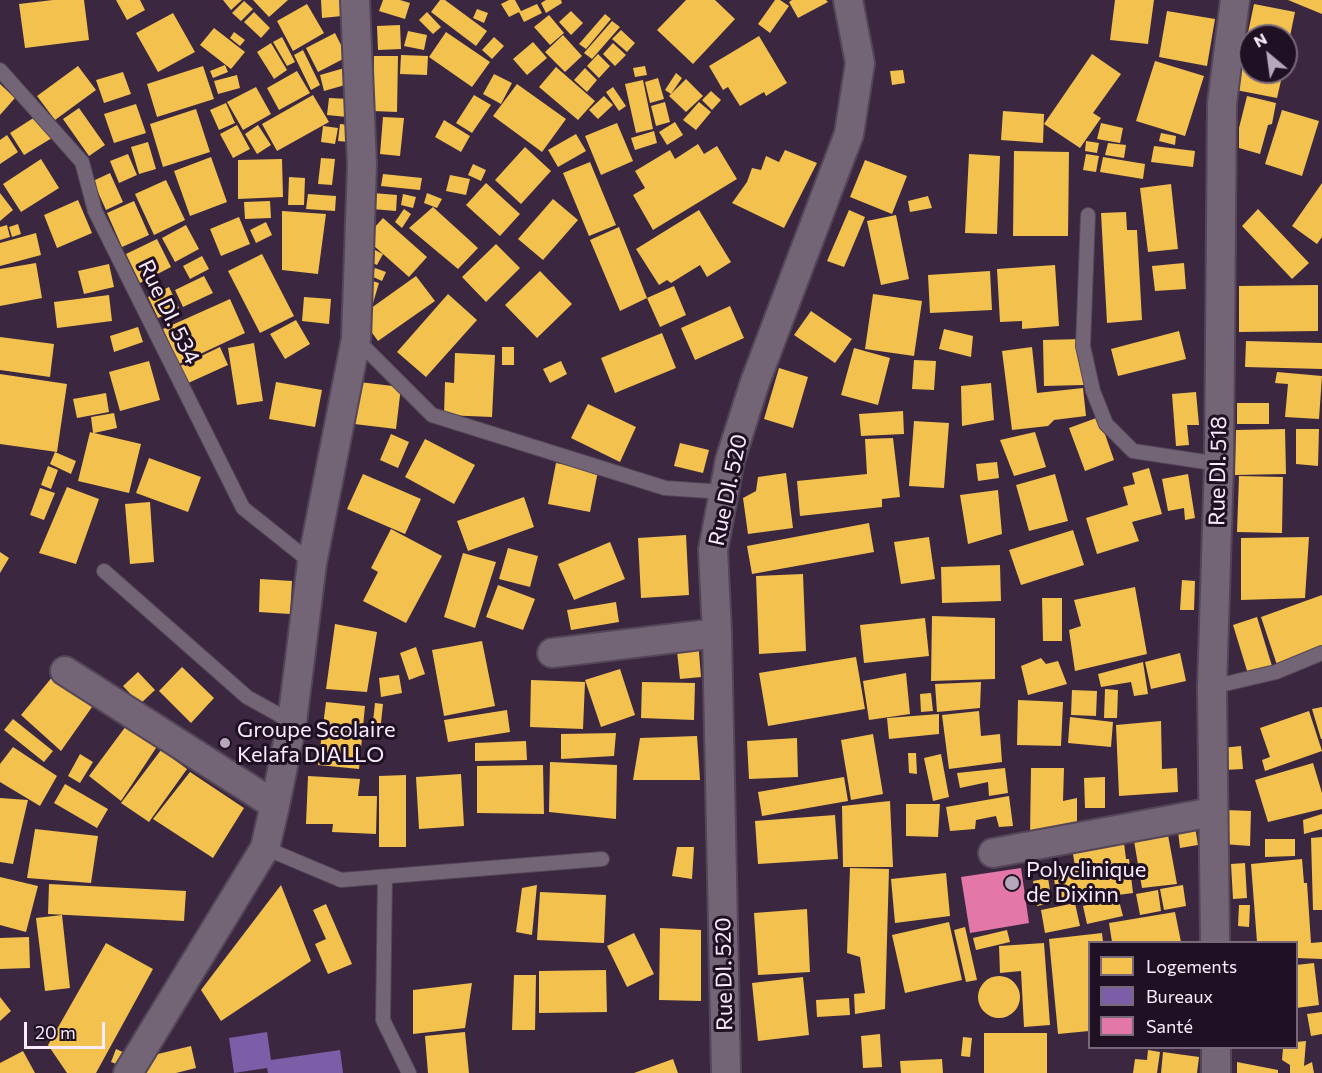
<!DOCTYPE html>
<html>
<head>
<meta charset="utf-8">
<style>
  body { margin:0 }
  #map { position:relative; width:1322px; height:1073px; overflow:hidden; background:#3b2840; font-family:Commissioner,sans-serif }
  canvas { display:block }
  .legend { position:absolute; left:1088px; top:941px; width:210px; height:108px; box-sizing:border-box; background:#201023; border:2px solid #77687a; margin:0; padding:8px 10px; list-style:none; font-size:18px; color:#f9ecfc }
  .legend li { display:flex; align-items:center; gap:12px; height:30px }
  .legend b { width:30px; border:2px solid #77687a }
  .north { position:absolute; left:1238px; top:24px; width:60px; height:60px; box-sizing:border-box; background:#201023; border:2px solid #77687a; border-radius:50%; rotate:331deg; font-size:16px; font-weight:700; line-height:24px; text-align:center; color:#f9ecfc }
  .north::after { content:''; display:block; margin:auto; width:21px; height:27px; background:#b6a7ba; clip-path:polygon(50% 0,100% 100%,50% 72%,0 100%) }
  .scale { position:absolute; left:24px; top:1022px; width:81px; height:27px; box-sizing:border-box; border:3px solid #f9ecfc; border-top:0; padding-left:8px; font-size:18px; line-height:21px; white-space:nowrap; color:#f9ecfc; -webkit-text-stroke:4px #201023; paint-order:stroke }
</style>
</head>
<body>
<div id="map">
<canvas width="1322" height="1073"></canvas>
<ul class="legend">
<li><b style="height:16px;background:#f2c14e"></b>Logements</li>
<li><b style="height:16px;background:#7b5ea7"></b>Bureaux</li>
<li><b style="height:16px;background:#e377a8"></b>Santé</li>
</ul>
<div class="north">N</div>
<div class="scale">20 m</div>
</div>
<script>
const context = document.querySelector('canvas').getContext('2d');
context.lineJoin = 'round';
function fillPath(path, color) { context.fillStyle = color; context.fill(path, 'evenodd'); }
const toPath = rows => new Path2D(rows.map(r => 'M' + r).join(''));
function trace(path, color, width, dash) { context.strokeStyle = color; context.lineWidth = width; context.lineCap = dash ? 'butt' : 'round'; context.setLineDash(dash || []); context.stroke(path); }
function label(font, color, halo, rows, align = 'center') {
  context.font = font + ' Commissioner,sans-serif'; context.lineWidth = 6; context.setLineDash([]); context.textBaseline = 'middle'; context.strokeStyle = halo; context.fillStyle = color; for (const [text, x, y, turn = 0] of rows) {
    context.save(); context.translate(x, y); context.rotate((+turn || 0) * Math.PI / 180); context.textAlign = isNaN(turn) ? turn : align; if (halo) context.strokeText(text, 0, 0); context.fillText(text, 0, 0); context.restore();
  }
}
fillPath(toPath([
  [53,0,84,0,89,40,25,48,19,4],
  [116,0,140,0,145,10,127,20],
  [223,0,242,0,231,10],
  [253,0,288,0,269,17],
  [321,0,341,0,342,16,322,18],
  [383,0,400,0,410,3,405,19,379,11],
  [440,0,445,0,487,31,476,46,431,12],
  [509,0,515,0,521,11,509,17,501,4],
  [546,0,561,0,562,3,546,13,541,3],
  [686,0,715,0,735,19,693,64,657,30],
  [775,0,780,0,789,6,770,33,758,24],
  [792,0,826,0,828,2,798,18,789,2],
  [1115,0,1154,0,1148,44,1110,40],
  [1288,0,1322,0,1322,14],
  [244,1,253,9,241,21,232,13],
  [307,4,324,33,293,51,277,21],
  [537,4,542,13,524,22,519,12],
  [1254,4,1295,12,1287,51,1286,36,1250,36,1250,72,1283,72,1277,98,1236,90],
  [477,9,488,13,484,23,473,18],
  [571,11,583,23,571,35,559,22],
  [1167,11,1215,19,1207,66,1159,57],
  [254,12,270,28,261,38,244,22],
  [427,12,441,27,433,34,419,20],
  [173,13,195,52,158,72,136,33],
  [605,14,611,19,586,49,579,44],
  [549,15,564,33,550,45,534,27],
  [612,21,620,27,592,59,584,53],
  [400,25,401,49,378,50,377,26],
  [214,28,245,52,231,69,200,45],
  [621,30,635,43,627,52,612,39],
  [408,31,427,35,424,50,404,46],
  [234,32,245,40,240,46,230,38],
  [446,32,490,62,472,87,429,57],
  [335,33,347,57,318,72,306,48],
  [563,35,582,56,565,72,545,52],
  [759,36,787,83,766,96,764,92,740,106,728,87,723,90,709,66],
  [282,37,295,62,287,66,273,42],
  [494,37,504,46,492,59,482,50],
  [533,42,547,58,527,75,513,59],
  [271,43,287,70,274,79,257,52],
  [613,43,626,55,615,66,603,54],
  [303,50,320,85,311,90,294,55],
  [598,54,610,66,599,78,587,66],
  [1092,54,1121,74,1093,113,1101,118,1080,148,1044,124],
  [401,55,428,56,427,75,400,74],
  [374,56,398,56,397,112,373,111],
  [1155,61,1204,76,1185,136,1136,121],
  [225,65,228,72,213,78,210,71],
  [78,66,96,90,55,120,37,96],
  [203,66,214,99,157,117,147,84],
  [645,66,647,75,635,77,633,68],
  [348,67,352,83,324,91,320,75],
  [556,67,595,101,578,120,539,87],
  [585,68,597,80,587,92,574,80],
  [903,70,905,83,892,85,890,71],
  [297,71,310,93,279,110,267,88],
  [123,72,131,94,104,103,96,80],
  [676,73,682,78,671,94,665,90],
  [494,74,512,83,501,104,483,94],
  [237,75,240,88,218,94,214,81],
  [658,78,664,99,650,103,645,82],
  [686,79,703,96,686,112,669,96],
  [643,80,653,129,636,133,625,84],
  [0,84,15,98,0,115],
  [517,84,566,119,542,152,493,116],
  [256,87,271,114,243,130,227,102],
  [613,87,626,106,619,111,606,92],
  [711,91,721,100,712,110,702,100],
  [313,95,329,122,277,151,262,124],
  [474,95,491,105,472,133,456,123],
  [604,96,613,105,598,119,589,110],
  [1247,96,1276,103,1272,124,1268,125,1260,154,1239,148,1239,128],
  [329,98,349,99,347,117,327,115],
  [665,102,670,122,656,126,651,106],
  [699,102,711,112,696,130,683,120],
  [226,103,235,123,219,130,210,110],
  [136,104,146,133,114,143,104,114],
  [79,108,105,145,89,156,63,119],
  [196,109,210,152,163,167,150,124],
  [1282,110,1319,121,1302,176,1265,164],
  [1003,111,1044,114,1043,143,1001,140],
  [38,115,52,138,24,155,10,133],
  [383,117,404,118,400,156,380,154],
  [444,120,470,136,461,152,435,137],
  [675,122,683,135,667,145,659,132],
  [617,123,633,161,601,175,585,136],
  [1101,123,1123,128,1120,143,1097,139],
  [340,124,350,125,349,142,338,141],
  [237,125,250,149,233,158,220,134],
  [258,125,271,145,257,154,245,134],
  [323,126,338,128,335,144,321,142],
  [654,131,657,143,635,150,631,138],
  [1161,133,1176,136,1175,145,1159,141],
  [576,134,586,151,558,167,548,150],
  [7,135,18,152,0,164,0,140],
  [1086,141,1099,143,1097,153,1085,151],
  [148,142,156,169,139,174,131,147],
  [1108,143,1126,145,1124,158,1105,155],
  [698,144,704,154,717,146,737,179,653,230,633,195,645,188,635,171,670,150,675,159],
  [1154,146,1195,151,1193,167,1151,162],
  [525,147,551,171,521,204,495,180],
  [785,150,817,163,784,228,732,203,747,182,752,168,761,170,766,156,779,162],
  [1014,151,1069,152,1068,236,1013,236],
  [128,154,137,175,119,183,110,161],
  [969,154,1000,156,997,234,965,233],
  [1086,154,1099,156,1096,172,1083,170],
  [211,157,227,202,190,216,174,171],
  [1103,157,1145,164,1143,179,1100,172],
  [321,158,335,159,332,185,318,184],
  [41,159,59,188,21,212,3,184],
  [282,159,283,197,238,199,238,160],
  [865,160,907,176,892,214,850,197],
  [590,162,616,225,589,236,563,173],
  [473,164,486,170,481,181,468,175],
  [110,173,123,202,106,210,93,181],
  [383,174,422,178,420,190,381,186],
  [450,175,470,179,466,195,446,191],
  [289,177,305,178,304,205,288,205],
  [166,180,185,220,154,235,135,194],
  [486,183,520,214,500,236,466,205],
  [1322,183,1322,237,1317,244,1292,226],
  [1171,184,1178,249,1148,252,1140,188],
  [0,193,13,210,0,221],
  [373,193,397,195,396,211,372,209],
  [427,193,442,199,437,208,424,203],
  [308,194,336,196,335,211,306,209],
  [403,194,416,197,413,208,401,205],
  [928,196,932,208,910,212,908,201],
  [553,199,578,220,543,260,518,239],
  [78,200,92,233,57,248,44,215],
  [134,201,149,235,122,247,107,213],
  [270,201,271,218,245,219,244,202],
  [433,207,478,248,458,269,409,228],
  [404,209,411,214,402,228,395,222],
  [1258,209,1309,263,1292,279,1242,226],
  [699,210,731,262,707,277,700,265,671,283,667,280,659,285,636,249],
  [849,210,865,217,844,267,827,261],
  [282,211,326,214,318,274,282,270],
  [1126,212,1127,230,1137,230,1142,320,1107,323,1101,213],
  [896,215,909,279,881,285,867,221],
  [239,217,250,244,221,256,210,229],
  [383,218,427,257,409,277,365,238],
  [266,222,272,235,256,243,250,230],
  [18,224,21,234,12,237,9,227],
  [7,225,10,237,0,240,0,227],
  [186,225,199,249,175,262,162,238],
  [619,227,647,298,674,286,686,315,660,327,647,298,620,311,590,240],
  [36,233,41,255,0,266,0,243],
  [157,239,171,267,140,283,126,254],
  [496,244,520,268,486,302,462,277],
  [371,248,383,254,377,265,365,259],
  [262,254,294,316,260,333,228,271],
  [202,256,209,269,190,279,183,266],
  [36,263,42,298,0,306,0,269],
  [1184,263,1186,289,1155,291,1152,266],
  [109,264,114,287,84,294,78,271],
  [1055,265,1059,326,1022,329,1022,321,1000,322,997,269],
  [375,268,386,272,382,281,371,276],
  [540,271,572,304,537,338,505,305],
  [990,271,992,310,930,313,928,275],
  [204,276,213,293,183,307,175,290],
  [416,276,435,301,378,341,360,316],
  [366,279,379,283,373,303,359,299],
  [1318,285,1318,331,1239,332,1239,286],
  [169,287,179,308,158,318,148,297],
  [448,294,477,320,426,377,397,352],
  [873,294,922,301,914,356,865,349],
  [109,295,112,321,57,328,54,302],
  [304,297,331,299,329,324,302,321],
  [230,299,245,333,179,364,163,329],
  [730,306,744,338,695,360,681,328],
  [811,311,852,339,835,363,794,335],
  [296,320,310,344,285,359,270,334],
  [138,327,143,342,114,352,110,336],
  [944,329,973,336,971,357,939,349],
  [1179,331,1186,359,1118,376,1111,349],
  [662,333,676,368,615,393,601,358],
  [0,337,54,344,50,377,0,370],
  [1083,339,1084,385,1044,386,1043,340],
  [1246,341,1322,343,1322,369,1245,367],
  [254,343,263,401,237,405,228,348],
  [220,347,228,365,186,384,178,367],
  [502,347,514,347,514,365,502,365],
  [1032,347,1037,393,1083,388,1086,416,1054,420,1048,426,1012,430,1002,351],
  [854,348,890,358,878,405,841,395],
  [455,353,495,355,492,417,444,415,445,382,454,383],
  [914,360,936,361,934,390,912,389],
  [149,361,160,400,120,411,109,372],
  [561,361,567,374,550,383,543,369],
  [779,368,808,377,793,428,764,419],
  [1277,372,1322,376,1319,419,1285,417,1288,384,1275,383],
  [0,374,67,384,57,452,0,444],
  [351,381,401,387,396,429,346,423],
  [276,382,322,390,315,427,269,419],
  [991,383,994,420,962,426,961,386],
  [1196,392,1199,425,1187,425,1189,445,1176,446,1172,394],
  [106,393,109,412,77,418,73,399],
  [1237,403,1269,403,1269,424,1237,424],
  [588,404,636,427,620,462,571,438],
  [903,411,904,434,861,436,859,414],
  [114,413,117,428,94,433,141,444,129,493,78,481,90,432,93,433,91,417],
  [1099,417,1114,460,1085,471,1069,428],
  [914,421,949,423,944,488,909,486],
  [1285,429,1286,474,1235,475,1236,430],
  [1296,429,1319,429,1318,466,1296,464],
  [1035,432,1046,467,1014,476,1000,440],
  [391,434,409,442,398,468,380,460],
  [893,438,900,497,882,499,882,507,800,516,797,481,867,474,865,439],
  [425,439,475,465,454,504,405,477],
  [680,443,709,450,703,473,674,466],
  [55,452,76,461,71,474,50,464],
  [149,458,201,477,188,512,136,493],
  [997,462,999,478,978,481,976,464],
  [556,463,598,471,590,512,548,504],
  [48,466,58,470,51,489,41,485],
  [1149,468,1162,514,1132,522,1139,541,1097,554,1086,518,1128,505,1123,487,1135,484,1132,473],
  [786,473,793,528,748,534,743,498,756,491,758,477],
  [363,474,421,499,405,534,347,509],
  [1055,474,1068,521,1029,531,1016,485],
  [1188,474,1195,518,1185,520,1184,508,1168,511,1162,479],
  [1239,476,1283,477,1282,533,1237,532],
  [67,487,99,499,76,564,39,553],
  [40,488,55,493,44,520,30,515],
  [998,490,1002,534,968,544,960,495],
  [524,497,534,527,468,551,457,521],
  [150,502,154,562,130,564,125,504],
  [869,523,874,552,752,574,747,546],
  [391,529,442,556,406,623,363,601,378,572,371,568],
  [1073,530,1084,565,1021,585,1009,550],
  [686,535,689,595,641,598,638,538],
  [929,537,935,579,901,584,894,542],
  [1309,537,1305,598,1241,600,1241,538],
  [610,542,625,579,574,600,558,564],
  [508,548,538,556,530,587,499,579],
  [0,552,9,558,0,573],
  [463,553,496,562,475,628,444,617],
  [1000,565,1001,601,942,603,941,567],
  [803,574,806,651,759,654,756,576],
  [260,579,292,581,290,614,259,612],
  [1182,580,1195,581,1194,610,1180,610],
  [498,585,535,599,523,630,486,617],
  [1135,587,1147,654,1075,671,1069,630,1081,626,1074,600],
  [1322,595,1322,649,1277,665,1261,617],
  [1042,598,1062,598,1062,641,1043,641],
  [616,602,619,622,571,630,567,610],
  [932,616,995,618,995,679,931,681],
  [1257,617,1272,666,1248,674,1233,625],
  [925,618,929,656,864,663,860,625],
  [335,624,377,632,367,692,326,689],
  [698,640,701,677,680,679,676,642],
  [482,641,495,706,444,716,432,650],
  [416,647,425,674,409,680,400,653],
  [1180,653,1186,681,1151,689,1145,662],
  [856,657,865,709,768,726,759,673],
  [1041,658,1046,664,1058,661,1067,684,1028,695,1021,666],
  [1143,662,1148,694,1134,696,1131,682,1101,687,1098,674],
  [182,667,214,698,191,723,159,691],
  [620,669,635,715,601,727,585,680],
  [138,672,155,690,140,704,123,686],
  [906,673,910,714,869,720,863,681],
  [399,675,402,693,381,697,379,678],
  [53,676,92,707,61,751,21,715],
  [531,680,585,682,583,729,530,727],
  [642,682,695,683,694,720,641,718],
  [981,682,980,708,937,712,935,684],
  [1105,689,1118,690,1117,718,1104,718],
  [1072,690,1097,691,1096,716,1071,715],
  [931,693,933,711,921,712,920,694],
  [1018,700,1063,702,1061,746,1017,745],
  [326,702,365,706,359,769,318,765],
  [375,703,383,704,380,732,372,731],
  [1322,707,1322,739,1321,739,1312,709],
  [507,710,510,732,448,742,444,720],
  [979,711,981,736,1000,734,1002,762,949,769,942,715],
  [1309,711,1322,751,1265,771,1262,760,1270,757,1260,728],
  [939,714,939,734,889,739,887,718],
  [1070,717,1113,722,1111,747,1068,743],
  [13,719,53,751,44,762,4,730],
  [1161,721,1162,769,1177,768,1178,792,1119,796,1116,725],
  [126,726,158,745,121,801,89,776],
  [616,733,614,756,561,759,561,734],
  [873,734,883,794,851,800,841,740],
  [697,736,700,780,633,780,640,738],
  [797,738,798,777,749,779,747,741],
  [526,741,527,760,475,761,475,743],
  [1241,746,1243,769,1224,770,1222,748],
  [13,747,57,776,40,806,0,782,0,764],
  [161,750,187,769,149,822,121,803],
  [908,753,916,753,917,774,909,773],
  [80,754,93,762,80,783,68,776],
  [941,754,949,797,933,801,924,758],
  [550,762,617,765,616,819,549,812],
  [1313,763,1322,793,1322,809,1268,822,1255,780],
  [543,765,544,814,477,813,477,766],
  [1005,768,1008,793,989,796,988,782,960,788,957,773],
  [1031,768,1064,768,1063,801,1077,798,1077,831,1030,837],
  [190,772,244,808,213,858,153,819],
  [461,774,464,826,419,829,416,777],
  [406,775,406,847,379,847,379,776],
  [308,776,360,779,358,796,377,796,376,834,332,832,333,824,306,824],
  [844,777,848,801,762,816,758,792],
  [1105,777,1105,808,1085,808,1084,778],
  [65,784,108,809,97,828,54,803],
  [1009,796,1013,826,999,827,996,816,976,820,975,829,950,831,946,807],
  [0,798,28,800,13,864,0,862],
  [890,801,893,867,843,867,842,806],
  [906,804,940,804,938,837,906,836],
  [1225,810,1251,811,1250,846,1223,844],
  [1322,814,1322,829,1304,834,1303,820],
  [835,815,838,859,758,864,755,821],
  [1194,820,1198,845,1180,848,1177,823],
  [1166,824,1177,884,1142,888,1132,829],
  [35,829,98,836,91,883,27,878],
  [1123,835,1126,859,1129,859,1133,893,1057,903,1053,869,1075,866,1071,842],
  [1322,837,1322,910,1313,910,1311,838],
  [1265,839,1295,839,1295,856,1265,857],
  [677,847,694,847,692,879,672,876],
  [1302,859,1304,883,1307,883,1311,943,1322,942,1322,959,1296,958,1296,942,1257,942,1251,864],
  [1245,863,1247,898,1233,899,1231,864],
  [850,868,889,869,885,1009,855,1014,854,994,865,993,860,957,847,953],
  [946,873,950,916,895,923,891,879],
  [0,877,38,886,26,932,0,925],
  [1048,878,1052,903,1037,906,1033,881],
  [49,884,186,891,184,921,48,914],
  [281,885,311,961,221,1021,201,990],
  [537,885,532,935,516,932,522,888],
  [1183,885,1186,906,1164,910,1160,889],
  [1158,890,1161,911,1140,915,1136,894],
  [540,892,606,895,604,943,537,940],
  [1118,897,1123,916,1087,924,1083,906],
  [1075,903,1080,926,1045,933,1041,910],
  [326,904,352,964,328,974,315,944,326,939,313,910],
  [1239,905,1250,905,1249,927,1238,926],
  [807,909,810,972,758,975,754,913],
  [1175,912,1181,942,1112,942,1109,923],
  [62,915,70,988,45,991,36,918],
  [949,922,962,980,905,993,892,935],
  [965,927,977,980,966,982,954,930],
  [660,928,701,930,701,1001,659,1000],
  [1007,930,1010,942,976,950,973,938],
  [634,933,654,974,627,987,607,946],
  [1102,933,1103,942,1089,942,1089,1031,1058,1034,1049,939],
  [29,937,30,968,0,969,0,938],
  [106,943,153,969,96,1073,67,1073,48,1045],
  [1044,943,1050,1025,1024,1027,1021,971,1000,973,999,946],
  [1314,963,1319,1005,1296,1008,1296,965],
  [606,970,607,1012,539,1013,539,971],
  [514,975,536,975,535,1030,512,1030],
  '978 997a21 21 0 1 1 42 0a21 21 0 1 1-42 0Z',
  [803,977,809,1035,758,1041,752,983],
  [472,983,465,1028,413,1034,413,990],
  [0,997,11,1011,0,1021],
  [849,998,850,1015,817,1017,816,1000],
  [1322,1012,1322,1034,1311,1036,1307,1014],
  [465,1032,469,1073,428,1073,425,1036],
  [984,1033,1047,1033,1047,1073,984,1073],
  [880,1034,882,1067,863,1068,861,1036],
  [963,1037,972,1038,970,1057,961,1056],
  [1306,1041,1304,1066,1312,1062,1314,1073,1290,1073,1290,1065,1282,1060,1283,1048,1296,1048,1296,1042],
  [191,1046,196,1068,176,1073,141,1073,137,1059],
  [116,1049,125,1053,119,1065,111,1062],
  [1148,1050,1160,1052,1157,1073,1133,1073,1135,1059,1147,1060],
  [23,1051,35,1073,0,1073,0,1063],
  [1163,1052,1199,1057,1197,1073,1161,1073],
  [673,1059,678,1073,634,1073],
  [942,1059,943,1073,901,1073,900,1061],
  [1237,1062,1278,1070,1278,1073,1237,1073]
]), '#f2c14e');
fillPath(toPath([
  [267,1032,271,1060,340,1050,343,1073,268,1073,267,1068,234,1073,229,1038]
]), '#7b5ea7');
fillPath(toPath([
  [1021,868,1029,923,970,933,961,877]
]), '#e377a8');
const lane = toPath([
  [0,70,82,162,95,211,243,508,312,563],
  [1088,215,1083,346,1093,391,1106,424,1133,451,1219,464],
  [356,339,432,415,665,488,724,492],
  [104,571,247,697,292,722],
  [1212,687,1276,672,1322,653],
  [265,848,341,880,602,859],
  [385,877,383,1020,409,1073]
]);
const street = toPath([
  [552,653,717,633],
  [65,671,275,805],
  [993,853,1213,812],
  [1215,942,1212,687,1219,464,1222,103,1235,0],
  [1216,1048,1216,1073],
  [128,1073,265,848,275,805,292,722,312,563,356,339,362,165,355,0],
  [726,1073,717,633,713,550,730,460,755,382,849,134,860,63,848,0]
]);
trace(lane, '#544658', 16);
trace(street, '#544658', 32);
trace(lane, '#736576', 14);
trace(street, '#736576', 28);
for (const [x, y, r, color] of [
  [225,743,6,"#b6a7ba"],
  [1012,883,8,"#b6a7ba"]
]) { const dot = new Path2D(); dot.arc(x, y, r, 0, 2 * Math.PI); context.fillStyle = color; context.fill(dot); trace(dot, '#201023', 2); }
label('22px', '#f9ecfc', '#201023', [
  ["Rue DI. 534",169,312,64],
  ["Rue DI. 518",1218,471,-89],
  ["Rue DI. 520",728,490,-78],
  ["Rue DI. 520",724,974,-91]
]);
label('22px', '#f9ecfc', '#201023', [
  ["Groupe Scolaire",237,730],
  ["Kelafa DIALLO",237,755],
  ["Polyclinique",1026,870],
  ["de Dixinn",1026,895]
], 'left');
</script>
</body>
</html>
